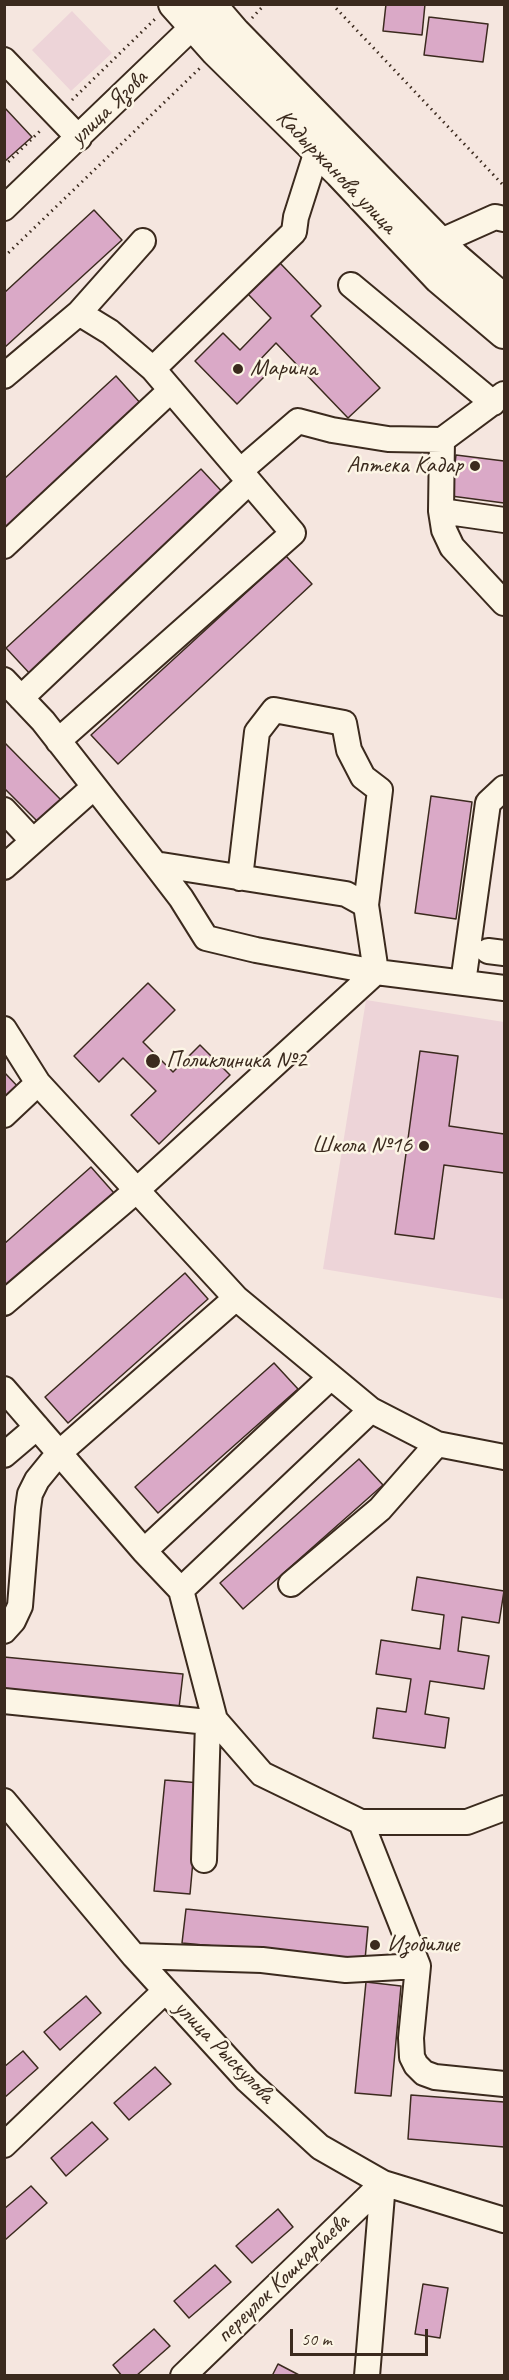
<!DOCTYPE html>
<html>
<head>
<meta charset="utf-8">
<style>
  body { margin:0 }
  #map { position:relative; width:509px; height:2380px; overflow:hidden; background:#f5e6df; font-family:Caveat,sans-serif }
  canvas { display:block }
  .frame { position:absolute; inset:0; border:6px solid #3b2a1e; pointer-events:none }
  .scale { position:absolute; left:290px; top:2329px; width:138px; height:27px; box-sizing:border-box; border:3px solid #3b2a1e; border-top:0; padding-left:8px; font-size:18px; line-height:21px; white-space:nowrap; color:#3b2a1e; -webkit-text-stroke:4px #fcf5e5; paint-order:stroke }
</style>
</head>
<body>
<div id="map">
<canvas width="509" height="2380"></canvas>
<div class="frame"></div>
<div class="scale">50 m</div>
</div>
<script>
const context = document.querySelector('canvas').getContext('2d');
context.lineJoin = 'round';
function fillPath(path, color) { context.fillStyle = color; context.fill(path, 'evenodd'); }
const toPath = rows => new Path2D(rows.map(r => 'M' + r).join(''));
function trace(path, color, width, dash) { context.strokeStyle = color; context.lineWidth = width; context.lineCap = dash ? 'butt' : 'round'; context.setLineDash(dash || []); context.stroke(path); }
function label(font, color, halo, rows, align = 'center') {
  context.font = font + ' Caveat,sans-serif'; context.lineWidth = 5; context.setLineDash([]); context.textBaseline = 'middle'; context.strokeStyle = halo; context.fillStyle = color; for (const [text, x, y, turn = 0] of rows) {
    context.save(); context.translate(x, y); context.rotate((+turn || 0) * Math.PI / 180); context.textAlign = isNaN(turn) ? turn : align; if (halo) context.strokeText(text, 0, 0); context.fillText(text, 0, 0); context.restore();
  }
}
fillPath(toPath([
  [72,11,112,53,71,91,32,50],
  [366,1000,504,1022,504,1299,323,1269]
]), '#edd4d8');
const building = toPath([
  [386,4,425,4,422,35,383,31,386,4],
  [429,17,488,24,483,62,424,55,429,17],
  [4,107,32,137,4,162,4,107],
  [94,210,122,240,4,348,4,293,94,210],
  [280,263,321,306,311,316,380,388,348,418,276,343,255,365,266,375,237,404,195,361,223,333,240,350,271,318,248,294,280,263],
  [116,376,142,405,4,532,4,479,116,376],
  [456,455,504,461,504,503,451,496,456,455],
  [201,469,227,497,32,676,6,648,201,469],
  [286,556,312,584,118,764,91,735,286,556],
  [4,742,64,803,41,825,4,788,4,742],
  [431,796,472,802,456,919,415,913,431,796],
  [148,983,175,1010,143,1042,173,1072,200,1045,230,1075,159,1144,131,1115,156,1091,123,1058,99,1082,74,1056,148,983],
  [420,1051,458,1056,449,1126,504,1134,504,1173,444,1165,434,1239,395,1234,420,1051],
  [4,1072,21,1090,4,1104,4,1072],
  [91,1167,114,1193,4,1290,4,1244,91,1167],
  [185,1273,208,1299,68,1423,45,1397,185,1273],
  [274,1363,298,1389,158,1513,135,1487,274,1363],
  [359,1459,383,1485,243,1609,220,1583,359,1459],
  [417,1577,504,1591,499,1623,462,1617,458,1651,489,1656,484,1689,430,1681,425,1714,449,1718,445,1748,373,1738,377,1708,406,1712,411,1679,376,1674,381,1640,440,1649,444,1615,412,1610,417,1577],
  [4,1657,183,1674,179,1708,4,1691,4,1657],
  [165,1780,200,1783,190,1894,154,1891,165,1780],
  [186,1909,368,1927,365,1960,182,1943,186,1909],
  [366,1982,401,1986,391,2096,355,2093,366,1982],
  [86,1996,101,2013,60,2050,44,2032,86,1996],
  [23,2051,38,2068,4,2098,4,2067,23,2051],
  [155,2067,171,2084,129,2120,114,2103,155,2067],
  [411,2095,504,2102,504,2147,408,2139,411,2095],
  [92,2122,108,2139,66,2176,51,2158,92,2122],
  [31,2186,47,2203,5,2240,4,2209,31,2186],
  [278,2209,293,2227,252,2263,236,2246,278,2209],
  [215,2265,231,2282,189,2318,174,2301,215,2265],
  [423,2284,448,2288,440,2338,415,2334,423,2284],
  [154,2329,170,2346,136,2376,122,2376,113,2365,154,2329],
  [278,2364,301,2376,272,2376,278,2364]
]);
fillPath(building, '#daa9c7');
trace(building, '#3b2a1e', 1.5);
const minor = toPath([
  [4,60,79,138],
  [4,208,207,13],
  [426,253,439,242,495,217,504,219],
  [351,285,493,403],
  [79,313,143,241],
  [153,369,294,232,296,217,317,151],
  [4,376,79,313,110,332,153,369,293,533,58,741],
  [504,394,442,440,441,511,444,530,452,547,504,603],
  [240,471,298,421,332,430,388,439,442,440],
  [441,511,504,520],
  [4,546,171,390],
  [4,680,43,721,155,864,181,898,206,938,256,950,376,972,504,988],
  [21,698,249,482],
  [4,810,33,841],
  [4,867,94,787],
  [240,878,257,732,274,710,344,723,349,750,363,777,380,790,366,905],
  [488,951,504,953],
  [463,983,488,803,504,788],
  [4,1029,38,1083,236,1298,59,1453,37,1480,30,1494,28,1508,20,1606,13,1621,4,1631],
  [4,1115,38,1083],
  [236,1298,371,1410,437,1444,504,1457],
  [4,1303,137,1190,376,972,366,905,346,894,155,864],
  [4,1389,144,1551,181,1590,215,1720,262,1774,361,1822,467,1822,504,1808],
  [4,1455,37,1427],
  [144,1551,331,1377],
  [291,1584,380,1509,437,1444],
  [181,1590,371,1410],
  [4,1701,208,1722,215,1720],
  [4,1801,134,1956,247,2080,320,2147,383,2183,504,2220],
  [361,1822,418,1966,411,2038,412,2057,416,2065,424,2073,435,2077,504,2084],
  [204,1860,208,1722],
  [134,1956,262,1960,346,1970,418,1966],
  [4,2145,165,1991],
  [183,2376,383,2183],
  [367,2376,383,2183]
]);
const major = toPath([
  [174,4,216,51,340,173,439,278,504,333],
  [210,4,235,33,454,257,504,300]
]);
trace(minor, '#3b2a1e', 28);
trace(major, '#3b2a1e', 34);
trace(toPath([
  [332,4,504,186],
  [252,18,265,4],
  [72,100,155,19],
  [4,166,41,130],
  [4,257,200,68]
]), '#3b2a1e', 3, [1.5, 4.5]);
trace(minor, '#fcf5e5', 24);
trace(major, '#fcf5e5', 30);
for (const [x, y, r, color] of [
  [238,369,6,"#3b2a1e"],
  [475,466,6,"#3b2a1e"],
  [153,1061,8,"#3b2a1e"],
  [424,1146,6,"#3b2a1e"],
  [375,1945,6,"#3b2a1e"]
]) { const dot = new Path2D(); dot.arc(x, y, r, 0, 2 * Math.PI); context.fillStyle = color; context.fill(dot); trace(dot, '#fcf5e5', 2); }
label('24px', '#3b2a1e', '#fcf5e5', [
  ["улица Язова",109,108,-44],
  ["Кадыржанова улица",336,172,46],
  ["улица Рыскулова",224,2052,46],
  ["переулок Кошкарбаева",283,2279,-44]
]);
label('24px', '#3b2a1e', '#fcf5e5', [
  ["Марина",250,369],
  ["Аптека Кадар",463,466,"right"],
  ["Поликлиника №2",166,1061],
  ["Школа №16",412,1146,"right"],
  ["Изобилие",387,1945]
], 'left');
</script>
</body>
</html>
